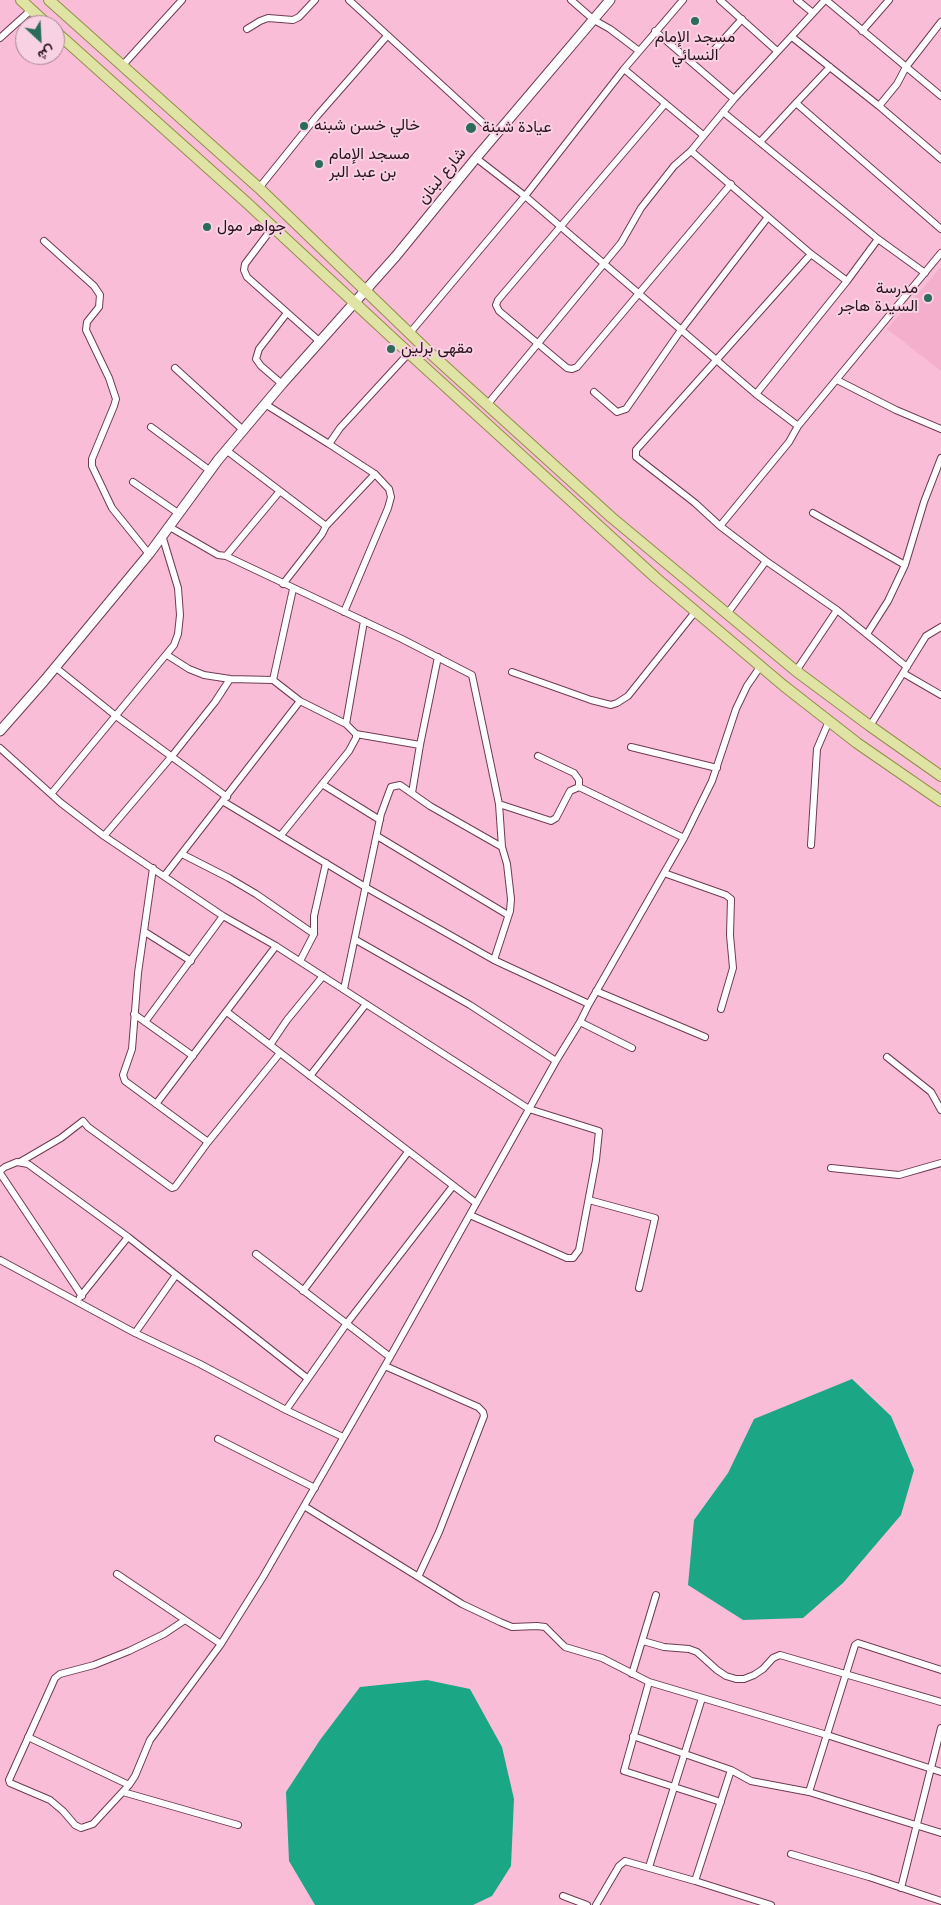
<!DOCTYPE html>
<html>
<head>
<meta charset="utf-8">
<style>
  body { margin:0 }
  #map { position:relative; width:941px; height:1905px; overflow:hidden; background:#fabdd7; font-family:"Fira Sans",Vazirmatn,sans-serif }
  canvas { display:block }
  .north { position:absolute; left:15px; top:15px; width:50px; height:50px; box-sizing:border-box; background:#f8d2e2; border:1px solid #a58693; border-radius:50%; rotate:155deg; font-size:14px; font-weight:700; line-height:20px; text-align:center; color:#29131d }
  .north::after { content:''; display:block; margin:auto; width:18px; height:22px; background:#2b6b59; clip-path:polygon(50% 0,100% 100%,50% 72%,0 100%) }
</style>
</head>
<body>
<div id="map">
<canvas width="941" height="1905"></canvas>
<div class="north">ش</div>
</div>
<script>
const context = document.querySelector('canvas').getContext('2d');
context.lineJoin = 'round';
function fillPath(path, color) { context.fillStyle = color; context.fill(path, 'evenodd'); }
const toPath = rows => new Path2D(rows.map(r => 'M' + r).join(''));
function trace(path, color, width, dash) { context.strokeStyle = color; context.lineWidth = width; context.lineCap = dash ? 'butt' : 'round'; context.setLineDash(dash || []); context.stroke(path); }
function label(font, color, halo, rows, align = 'center') {
  context.font = font + ' "Fira Sans",Vazirmatn,sans-serif'; context.lineWidth = 4; context.setLineDash([]); context.textBaseline = 'middle'; context.strokeStyle = halo; context.fillStyle = color; for (const [text, x, y, turn = 0] of rows) {
    context.save(); context.translate(x, y); context.rotate((+turn || 0) * Math.PI / 180); context.textAlign = isNaN(turn) ? turn : align; if (halo) context.strokeText(text, 0, 0); context.fillText(text, 0, 0); context.restore();
  }
}
fillPath(toPath([
  [941,267,941,371,887,329]
]), '#f3afcc');
fillPath(toPath([
  [852,1379,891,1416,914,1470,901,1515,843,1583,803,1618,743,1620,688,1585,694,1520,728,1473,754,1419],
  [427,1680,470,1689,502,1747,514,1799,511,1866,492,1896,473,1905,315,1905,289,1861,286,1792,320,1740,360,1687]
]), '#1ba686');
const street = toPath([
  [349,0,495,134],
  [571,0,594,20,610,29,639,51],
  [720,0,777,51],
  [797,0,813,13],
  [826,0,941,96],
  [247,29,260,21,268,18,293,20,299,17,315,0],
  [655,31,734,99],
  [862,31,889,0],
  [792,37,879,106,941,159],
  [0,38,31,10],
  [715,49,742,19],
  [122,66,182,0],
  [624,69,703,135],
  [796,103,830,67],
  [665,104,498,300,496,305,499,311,567,368,572,369,577,367,731,184],
  [879,106,897,84,906,67,941,22],
  [723,112,878,239,925,273],
  [760,142,796,103,941,229],
  [691,151,811,254],
  [476,158,525,196,756,394,798,426],
  [259,188,317,116,387,36],
  [273,227,245,264,244,270,247,277,319,341],
  [44,241,94,286,100,295,99,307,87,322,86,330,109,378,116,399,114,406,92,459,92,466,112,508,149,554],
  [847,281,878,239],
  [409,334,525,196,624,69,683,0],
  [175,368,243,430],
  [837,380,896,410,941,429],
  [282,384,261,366,256,359,259,349,287,313],
  [594,392,617,412,626,409,681,330,768,217],
  [756,394,847,281,811,254,636,450,636,457,695,503,720,526,766,561,837,610,907,667],
  [265,404,329,444],
  [487,405,621,243,641,208,674,166,691,151,734,99,825,0],
  [151,427,209,470],
  [226,450,326,526,322,534,283,584],
  [133,482,178,513],
  [813,513,905,565],
  [168,526,218,555,226,556,402,639,472,675,499,804,502,847,507,864,511,899,510,911,494,960],
  [326,526,375,474],
  [720,526,789,442,798,426,941,253],
  [226,556,280,491],
  [344,612,388,508,391,497,389,489,375,474,329,444,340,428,409,353],
  [727,614,766,561],
  [867,634,888,601,905,565,924,502,941,458],
  [167,655,189,669,204,675,230,679,273,680,300,701,346,724,356,734,420,745],
  [55,667,116,716,227,797],
  [796,671,837,610],
  [512,672,591,700,611,705,617,703,628,696,695,612],
  [903,673,941,695],
  [273,680,293,589],
  [346,724,364,621],
  [870,726,926,636,941,627],
  [631,747,717,768],
  [0,748,61,803,104,836,223,916,276,946,529,1109,599,1131,596,1160,579,1250,573,1258,567,1258,470,1215],
  [538,756,574,773,579,780,579,787],
  [322,784,380,820],
  [412,793,420,745,438,657],
  [51,794,174,645,178,634,180,615,178,588,162,535],
  [224,802,367,888,494,960,589,1004],
  [499,804,551,821,556,818,570,791,579,787,684,838],
  [281,835,349,751,356,738,356,734],
  [104,836,172,756,215,702,230,679],
  [377,836,508,915],
  [811,845,817,749,829,721],
  [182,854,229,878,256,894,314,934],
  [153,868,138,973,132,1049,123,1075,125,1081,208,1142],
  [664,873,726,895,731,899,730,935,733,968,721,1009],
  [165,875,300,701],
  [145,932,191,961],
  [356,940,470,1005,556,1061],
  [300,961,314,934,314,916,326,863],
  [344,989,381,814,391,787,400,785,430,806,502,847],
  [596,991,705,1037],
  [227,1012,476,1203],
  [134,1014,193,1056],
  [145,1022,223,916],
  [580,1022,632,1048],
  [270,1045,287,1020,323,976],
  [887,1057,931,1092,941,1110],
  [310,1076,366,1004],
  [156,1104,276,946],
  [20,1162,61,1138,83,1121,88,1127,172,1188,175,1187,208,1142,280,1053],
  [831,1168,899,1175,941,1163],
  [0,1171,5,1167,17,1162,28,1164,128,1237,307,1378],
  [0,1173,82,1296],
  [589,1200,655,1218,639,1288],
  [256,1254,390,1357],
  [0,1260,135,1333,200,1364,286,1410,343,1437],
  [303,1291,408,1152],
  [80,1297,128,1237],
  [135,1333,176,1275],
  [385,1366,478,1407,483,1412,484,1416,460,1478,439,1532,419,1575],
  [286,1410,347,1323,453,1186],
  [218,1439,315,1488],
  [304,1506,462,1604,500,1622,512,1627,537,1626,545,1627,565,1647,602,1658,649,1682,827,1735,941,1772],
  [117,1574,221,1644],
  [185,1620,164,1634,129,1651,94,1665,60,1674,55,1678,9,1780,10,1783,50,1800,63,1811,75,1825,81,1828,93,1824,129,1785,135,1776,150,1740,221,1644,263,1577,390,1357,556,1061,580,1022,589,1004,684,838,712,781,736,709,747,686,760,667],
  [643,1641,664,1647,689,1649,697,1652,717,1670,726,1676,736,1679,744,1679,754,1675,763,1669,773,1658,780,1655,941,1702],
  [632,1674,656,1595],
  [649,1682,624,1771,721,1802],
  [633,1736,731,1770,751,1781,809,1792,941,1833],
  [28,1737,129,1785],
  [123,1792,238,1825],
  [809,1792,855,1645,858,1643,941,1670],
  [791,1854,869,1877,941,1901],
  [649,1867,702,1698],
  [695,1881,731,1770],
  [901,1888,941,1728],
  [563,1896,587,1905],
  [596,1905,619,1866,625,1861,695,1881,771,1905]
]);
const secondary = toPath([
  [0,731,44,681,149,554,218,460,282,384,396,256,476,158,610,0]
]);
const primary = toPath([
  [21,0,48,25],
  [49,0,259,188,429,352,611,517,796,671,870,726,941,776],
  [55,31,246,202,399,344,656,578,784,686,857,743,941,801]
]);
trace(street, '#6e3b53', 8);
trace(secondary, '#6e3b53', 11);
trace(primary, '#928e4c', 12);
trace(street, '#fff', 6);
trace(secondary, '#fff', 9);
trace(primary, '#dfe3a3', 10);
for (const [x, y, r, color] of [
  [695,21,5,"#2b6b59"],
  [304,126,5,"#2b6b59"],
  [471,128,6,"#2b6b59"],
  [319,164,5,"#2b6b59"],
  [207,227,5,"#2b6b59"],
  [928,298,5,"#2b6b59"],
  [391,349,5,"#2b6b59"]
]) { const dot = new Path2D(); dot.arc(x, y, r, 0, 2 * Math.PI); context.fillStyle = color; context.fill(dot); trace(dot, '#f8d2e2', 2); }
label('16px', '#29131d', '#f8d2e2', [
  ["مسجد الإمام",695,38,"center"],
  ["النسائي",695,56,"center"],
  ["خالي خسن شبنه",314,126],
  ["عيادة شبنة",482,128],
  ["مسجد الإمام",329,155],
  ["بن عبد البر",329,173],
  ["جواهر مول",217,227],
  ["مدرسة",918,289,"right"],
  ["السيدة هاجر",918,307,"right"],
  ["مقهى برلين",401,349]
], 'left');
label('16px', '#29131d', '#f8d2e2', [
  ["شارع لبنان",442,176,-51]
]);
</script>
</body>
</html>
